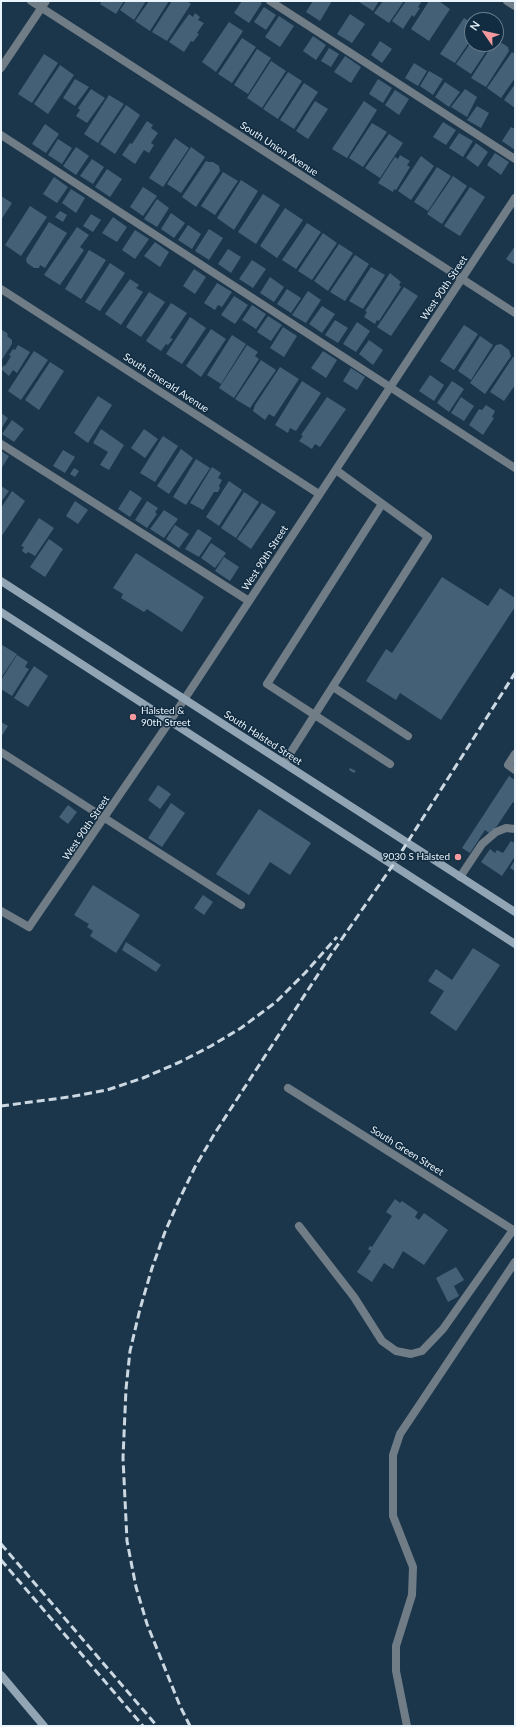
<!DOCTYPE html>
<html>
<head>
<meta charset="utf-8">
<style>
  body { margin:0 }
  #map { position:relative; width:516px; height:1727px; overflow:hidden; background:#1b364b; font-family:Lato,sans-serif }
  canvas { display:block }
  .frame { position:absolute; inset:0; border:2px solid #eaf4fc; pointer-events:none }
  .north { position:absolute; left:464px; top:12px; width:40px; height:40px; box-sizing:border-box; background:#112c40; border:1px solid #687c8b; border-radius:50%; rotate:304deg; font-size:11px; font-weight:700; line-height:16px; text-align:center; color:#eaf4fc }
  .north::after { content:''; display:block; margin:auto; width:14px; height:18px; background:#f49a9f; clip-path:polygon(50% 0,100% 100%,50% 72%,0 100%) }
</style>
</head>
<body>
<div id="map">
<canvas width="516" height="1727"></canvas>
<div class="frame"></div>
<div class="north">N</div>
</div>
<script>
const context = document.querySelector('canvas').getContext('2d');
context.lineJoin = 'round';
function fillPath(path, color) { context.fillStyle = color; context.fill(path, 'evenodd'); }
const toPath = rows => new Path2D(rows.map(r => 'M' + r).join(''));
function trace(path, color, width, dash) { context.strokeStyle = color; context.lineWidth = width; context.lineCap = dash ? 'butt' : 'round'; context.setLineDash(dash || []); context.stroke(path); }
function label(font, color, halo, rows, align = 'center') {
  context.font = font + ' Lato,sans-serif'; context.lineWidth = 3; context.setLineDash([]); context.textBaseline = 'middle'; context.strokeStyle = halo; context.fillStyle = color; for (const [text, x, y, turn = 0] of rows) {
    context.save(); context.translate(x, y); context.rotate((+turn || 0) * Math.PI / 180); context.textAlign = isNaN(turn) ? turn : align; if (halo) context.strokeText(text, 0, 0); context.fillText(text, 0, 0); context.restore();
  }
}
fillPath(toPath([
  [102,1,124,1,116,14,100,4],
  [126,1,146,1,134,20,120,10],
  [149,1,169,1,150,31,135,21],
  [172,1,187,1,191,4,167,41,152,32],
  [242,1,259,1,262,3,249,23,234,13],
  [313,1,332,1,320,21,306,12],
  [360,1,379,1,373,11,359,2],
  [383,1,404,1,389,23,374,13],
  [406,1,422,1,418,7,420,8,414,17,412,15,403,29,392,21],
  [429,1,439,1,450,9,429,41,411,29],
  [264,7,276,15,266,30,254,22],
  [195,13,200,17,198,20,204,23,197,33,199,34,193,42,191,41,184,52,169,42,189,14,193,17],
  [350,14,365,24,352,43,337,34],
  [279,16,294,26,280,47,265,37],
  [464,18,472,23,472,38,455,63,440,54],
  [229,22,243,31,216,72,202,62],
  [313,36,326,45,316,60,303,51],
  [242,38,256,47,232,83,218,74],
  [380,41,392,49,382,63,371,55],
  [472,41,472,44,491,44,471,74,456,64],
  [496,42,499,44,502,43,508,47,509,51,486,87,471,78,493,44,496,44],
  [329,48,339,54,331,67,321,61],
  [257,49,271,58,248,94,234,85],
  [512,52,515,54,515,78,501,98,487,88],
  [44,54,58,63,32,103,18,94],
  [345,56,361,67,351,83,334,72],
  [271,61,286,71,262,108,247,98],
  [414,63,427,71,418,86,405,78],
  [60,65,74,75,48,114,34,104],
  [429,71,443,79,433,95,420,86],
  [288,72,302,81,278,119,263,109],
  [75,79,89,87,75,106,63,98],
  [378,79,392,88,383,103,369,94],
  [445,82,460,92,449,107,435,97],
  [304,83,318,92,294,129,280,120],
  [515,84,515,108,504,100],
  [91,89,105,98,87,123,76,116,80,110,78,108],
  [465,89,477,97,467,117,451,107],
  [395,90,409,99,399,115,385,105],
  [109,95,124,104,98,143,84,134],
  [315,101,328,109,308,139,296,131],
  [364,101,377,110,347,158,332,149],
  [126,105,140,115,115,154,100,144],
  [477,106,489,113,481,128,467,120],
  [147,121,153,125,151,128,158,133,151,143,154,145,149,153,144,150,135,164,122,155,130,143,132,144],
  [443,122,456,130,446,145,433,137],
  [372,123,387,132,363,167,349,158],
  [45,124,59,134,46,153,32,144],
  [511,127,515,129,515,150,502,141],
  [459,133,473,141,463,157,449,148],
  [389,134,403,143,380,178,365,168],
  [175,138,189,148,163,187,149,178],
  [58,139,72,148,62,164,48,155],
  [476,143,488,152,478,167,466,158],
  [76,147,89,156,76,175,63,166],
  [191,147,205,157,181,193,167,184],
  [495,153,509,162,501,175,487,165],
  [400,155,410,161,407,165,410,167,396,190,394,189,393,192,378,183,395,157,398,159],
  [421,156,434,166,411,200,398,191],
  [92,159,104,167,93,184,80,176],
  [206,161,209,162,213,162,219,166,220,171,196,207,182,197],
  [437,167,451,176,428,211,414,202],
  [107,169,122,179,110,197,95,187],
  [223,172,238,181,215,215,201,206],
  [453,176,467,186,442,224,427,214],
  [54,177,68,187,57,203,43,194],
  [241,180,258,191,234,230,217,218],
  [143,187,157,196,143,216,130,207],
  [470,187,485,197,460,236,444,226],
  [71,189,85,198,76,213,62,203],
  [263,194,280,205,256,244,238,232],
  [1,196,12,203,1,220],
  [157,199,169,208,157,227,144,219],
  [30,206,47,217,21,256,5,245],
  [285,208,303,220,277,258,260,246],
  [60,211,67,215,63,222,55,217],
  [171,213,185,223,174,238,161,229],
  [91,214,101,220,93,232,83,226],
  [113,217,127,227,117,242,102,233],
  [49,222,67,233,45,268,40,265,39,268,34,268,27,263,26,259],
  [307,223,321,232,296,269,282,260],
  [188,225,201,234,192,249,178,240],
  [77,227,89,235,80,247,84,250,60,285,44,275],
  [209,229,223,238,209,260,195,251],
  [135,230,149,239,135,259,122,250],
  [323,233,337,243,312,280,298,271],
  [155,242,169,252,160,267,144,256],
  [339,244,353,253,328,291,314,281],
  [515,246,515,265,506,259],
  [228,249,241,257,231,273,218,264],
  [89,250,106,260,81,299,65,289],
  [355,255,369,264,345,301,330,292],
  [252,260,266,269,253,288,239,279],
  [110,263,125,273,100,311,85,302],
  [371,267,385,275,363,309,349,301],
  [194,269,206,277,195,294,183,286],
  [390,273,401,282,399,285,401,287,379,321,377,320,375,324,364,317,367,312,365,311],
  [270,277,284,287,274,302,260,293],
  [130,279,139,285,136,288,143,292,121,325,105,314],
  [217,283,232,292,222,307,218,305,215,310,204,303],
  [404,287,418,296,391,336,377,327],
  [287,289,301,298,291,313,277,304],
  [308,291,321,300,306,323,292,315],
  [149,292,165,302,141,337,126,327],
  [234,296,248,305,235,324,221,315],
  [171,303,187,313,170,338,173,339,168,345,166,344,161,351,146,341],
  [252,305,266,314,256,329,242,320],
  [322,306,335,314,322,333,309,324],
  [268,316,282,325,271,341,257,332],
  [190,317,206,328,182,364,166,354],
  [335,320,348,328,338,343,325,335],
  [357,322,370,331,356,352,343,344],
  [464,325,478,334,454,370,440,361],
  [283,327,297,336,284,357,270,348],
  [1,329,8,334,7,336,12,340,12,344,1,361],
  [211,329,226,339,201,377,186,366],
  [232,335,246,344,221,384,207,375],
  [480,336,493,345,471,380,458,371],
  [369,340,383,350,373,365,359,354],
  [501,344,509,350,511,356,485,394,470,383,496,345],
  [18,345,30,352,17,373,13,370,9,376,1,369,4,365,5,366,11,356,9,355,13,349,15,350],
  [247,345,258,352,255,356,259,359,234,398,219,388],
  [34,351,48,360,21,400,8,391],
  [323,351,337,360,326,378,311,368],
  [513,357,515,358,515,385,504,401,490,392],
  [261,360,276,370,250,408,235,399],
  [50,362,64,371,39,410,25,400],
  [280,367,299,379,274,417,269,414,265,420,253,411,255,405],
  [351,368,365,377,357,390,343,381],
  [430,375,444,385,434,401,419,391],
  [302,381,321,393,296,431,290,428,288,433,275,425],
  [452,381,464,389,449,412,437,403],
  [98,396,112,405,88,443,74,433],
  [327,397,346,409,320,447,315,444,312,449,299,441,303,436,301,435],
  [461,397,474,406,464,421,451,413],
  [486,405,495,411,492,417,494,418,483,435,469,425,479,409,482,410],
  [1,413,8,418,1,429],
  [12,420,24,429,14,442,2,434],
  [101,429,124,445,109,470,100,465,108,452,93,443],
  [144,429,158,439,145,458,131,448],
  [163,436,178,446,155,482,140,473],
  [181,449,193,458,169,494,157,486],
  [63,450,75,457,65,473,53,466],
  [1,451,9,456,1,469],
  [196,459,210,468,186,505,173,497],
  [212,467,221,473,218,478,222,480,219,486,220,488,218,492,214,492,203,510,190,503],
  [74,468,79,471,75,477,70,474],
  [229,481,242,490,219,526,206,517],
  [1,486,9,491,1,502],
  [130,490,142,498,130,517,118,509],
  [12,491,25,501,1,537,1,508],
  [244,492,259,502,236,538,221,528],
  [75,501,88,510,78,524,66,516],
  [147,501,158,508,155,512,157,514,147,528,135,520],
  [262,503,276,512,251,549,237,539],
  [164,510,178,519,164,538,150,529],
  [39,518,54,528,35,556,28,552,26,554,22,551,24,547,21,546],
  [175,525,189,534,179,548,166,539],
  [198,529,212,538,199,557,185,549],
  [49,539,63,549,45,577,30,567],
  [211,543,226,553,215,568,201,558],
  [136,553,204,597,182,632,147,609,144,612,121,598,123,594,113,588],
  [224,557,239,567,230,581,215,571],
  [442,577,488,606,500,588,515,598,515,607,441,720,400,693,396,700,366,681,386,649,392,653],
  [2,645,17,654,1,678,1,647],
  [17,655,28,662,25,667,29,669,12,696,1,689,1,680],
  [34,666,48,676,28,707,14,698],
  [1,722,8,726,1,737],
  [350,768,356,771,354,773,349,770],
  [509,776,515,780,515,803,513,802,497,826,489,833,485,830,470,853,462,848],
  [158,785,171,794,160,809,148,800],
  [171,803,185,813,162,847,148,838],
  [68,805,77,812,68,824,59,817],
  [259,809,311,843,290,875,270,862,249,895,216,874],
  [511,841,515,843,515,856,502,876,481,862,490,849,495,853,497,850,503,853],
  [515,860,515,871,510,868],
  [93,885,140,915,116,953,90,936,93,931,87,927,89,924,74,915],
  [203,895,213,902,204,915,194,908],
  [126,942,161,965,156,972,122,950],
  [473,948,500,965,456,1031,430,1013,444,991,428,981,436,969,452,980],
  [395,1199,400,1203,402,1201,418,1212,415,1217,419,1220,424,1213,448,1230,424,1265,403,1251,393,1269,384,1263,372,1282,357,1272,371,1251,368,1249,370,1246,372,1247,392,1216,386,1212],
  [456,1267,464,1280,454,1286,459,1296,448,1302,436,1278]
]), '#446077');
trace(toPath([
  [270,1,515,159],
  [1,135,515,468],
  [1,444,249,601],
  [382,504,267,684,390,764],
  [333,687,408,736],
  [1,752,241,905],
  [515,754,508,765,515,770],
  [284,763,428,537,336,470],
  [460,877,482,844,496,832,506,828,515,829],
  [1,911,29,927],
  [299,1226,354,1297,382,1341,396,1351,411,1354,422,1351,443,1329,513,1230],
  [407,1726,396,1671,396,1646,412,1595,413,1567,393,1516,393,1455,400,1434,515,1262]
]), '#707c86', 8);
trace(toPath([
  [31,1,515,313],
  [507,1,515,6],
  [1,68,46,1],
  [1,289,319,494],
  [29,927,170,721,515,198],
  [288,1088,515,1231]
]), '#707c86', 8);
trace(toPath([
  [1,581,515,912],
  [1,612,515,944],
  [1,1675,44,1726]
]), '#92a5b5', 8);
trace(toPath([
  [1,1106,69,1097,107,1090,143,1078,180,1062,211,1046,241,1028,276,1002,305,973,337,937],
  [1,1544,157,1726],
  [1,1560,143,1726],
  [190,1726,180,1706,147,1624,136,1587,127,1541,123,1458,126,1389,130,1351,140,1309,152,1268,165,1232,179,1200,195,1167,215,1133,330,956,393,865,515,673]
]), '#cbd8e2', 3, [8, 4]);
for (const [x, y, r, color] of [
  [133,717,4,"#f49a9f"],
  [458,857,4,"#f49a9f"]
]) { const dot = new Path2D(); dot.arc(x, y, r, 0, 2 * Math.PI); context.fillStyle = color; context.fill(dot); trace(dot, '#112c40', 1.5); }
label('10px', '#eaf4fc', '#112c40', [
  ["South Union Avenue",279,149,33],
  ["West 90th Street",444,288,-56],
  ["South Emerald Avenue",166,383,33],
  ["West 90th Street",265,558,-57],
  ["South Halsted Street",263,738,33],
  ["West 90th Street",86,828,-56],
  ["South Green Street",407,1151,32]
]);
label('10px', '#eaf4fc', '#112c40', [
  ["Halsted &",141,711],
  ["90th Street",141,723],
  ["9030 S Halsted",450,857,"right"]
], 'left');
</script>
</body>
</html>
